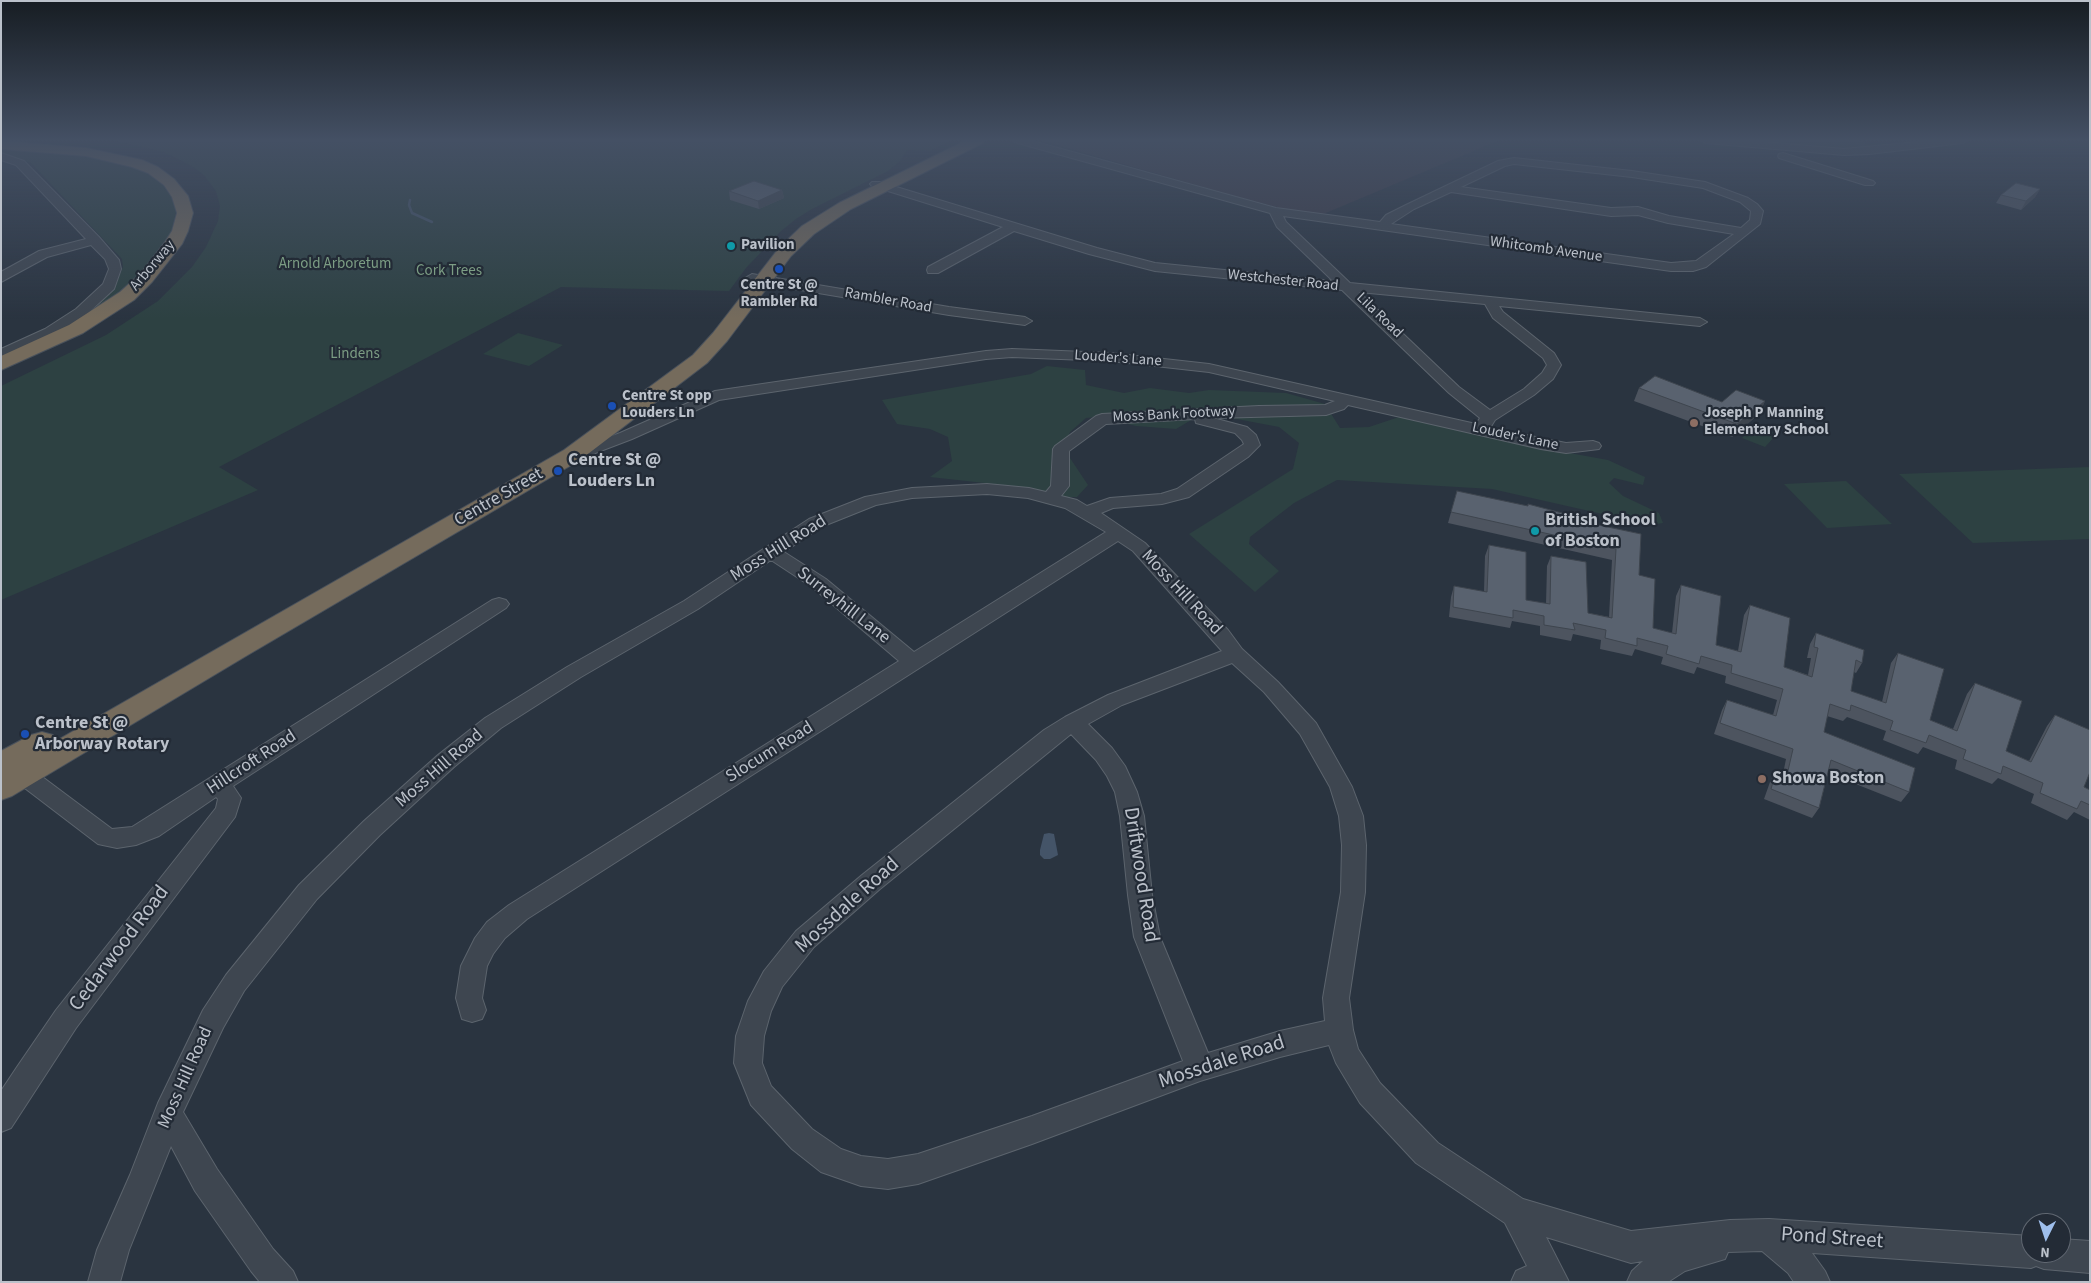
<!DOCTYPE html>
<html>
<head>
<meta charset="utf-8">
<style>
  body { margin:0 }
  #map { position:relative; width:2091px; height:1283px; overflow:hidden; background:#2a3440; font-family:"Source Sans 3",sans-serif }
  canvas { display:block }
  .frame { position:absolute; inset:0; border:2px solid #bbc1ca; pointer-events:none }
  .north { position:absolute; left:2021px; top:1213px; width:50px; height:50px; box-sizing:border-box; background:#232b36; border:1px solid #606771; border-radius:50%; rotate:184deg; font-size:14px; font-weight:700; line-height:20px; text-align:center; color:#bbc1ca }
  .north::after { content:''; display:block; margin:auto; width:18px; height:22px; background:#9ebeec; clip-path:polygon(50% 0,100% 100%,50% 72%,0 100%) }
</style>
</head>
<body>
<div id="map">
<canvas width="2091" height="1283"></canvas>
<div class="frame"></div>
<div class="north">N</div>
</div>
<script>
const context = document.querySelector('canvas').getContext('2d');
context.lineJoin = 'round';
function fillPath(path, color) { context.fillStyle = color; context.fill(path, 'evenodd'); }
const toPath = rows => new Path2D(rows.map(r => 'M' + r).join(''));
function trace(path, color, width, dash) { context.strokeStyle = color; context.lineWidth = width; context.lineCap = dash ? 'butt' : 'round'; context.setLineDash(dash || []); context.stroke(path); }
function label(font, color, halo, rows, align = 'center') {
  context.font = font + ' "Source Sans 3",sans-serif'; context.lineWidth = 4.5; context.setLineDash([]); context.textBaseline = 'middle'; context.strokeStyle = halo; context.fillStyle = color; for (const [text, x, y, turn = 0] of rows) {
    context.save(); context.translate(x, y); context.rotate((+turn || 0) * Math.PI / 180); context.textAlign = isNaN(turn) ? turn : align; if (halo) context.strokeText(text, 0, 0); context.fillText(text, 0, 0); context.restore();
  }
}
fillPath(toPath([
  [1039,140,1500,140,1321,215,1288,210,1238,197]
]), '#3a3945');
fillPath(toPath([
  [111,140,952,140,930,151,907,150,900,161,888,171,810,210,796,219,781,231,746,268,729,291,561,287,219,467,258,490,1,600,1,386,106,335,158,301,192,267,206,247,218,221,220,206,216,191,203,174,190,165,164,152],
  [1738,140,1860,140,1871,147,1835,149],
  [1,147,60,152,111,159,144,171,161,182,175,203,176,212,170,236,140,274,130,285,95,312,85,314,106,297,115,286,123,267,122,259,31,163,1,153],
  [518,333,563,345,529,366,483,354],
  [1047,366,1085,370,1086,385,1124,393,1150,388,1189,393,1209,390,1286,393,1325,404,1340,428,1369,427,1399,417,1486,432,1520,444,1608,460,1645,477,1643,485,1614,478,1609,483,1623,496,1659,513,1663,523,1651,525,1492,489,1337,480,1294,503,1250,537,1249,544,1279,571,1255,592,1189,534,1293,469,1299,443,1279,427,1221,416,1198,416,1176,429,1136,426,1099,417,1086,418,1070,432,1064,449,1088,485,1077,497,1065,497,1030,488,930,477,952,461,948,437,930,429,897,424,882,400,1031,374],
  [1755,426,1777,434,1765,447,1742,438],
  [2090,467,2090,539,1973,543,1899,474],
  [1846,481,1892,524,1827,528,1784,484]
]), '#2d4142');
fillPath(toPath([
  [1049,833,1054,834,1058,855,1050,859,1044,859,1040,855,1040,850,1044,834]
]), '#445468');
trace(toPath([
  [410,200,409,205,412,213,432,222]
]), '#445468', 2.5);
const minor = toPath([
  [1013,140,1029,140,1276,208,1380,222,1386,215,1406,205,1498,161,1514,158,1632,171,1705,182,1748,198,1757,204,1763,211,1760,224,1706,267,1693,271,1671,271,1283,216,1286,222,1350,283,1700,318,1707,322,1700,326,1499,306,1503,312,1554,353,1561,365,1553,379,1534,395,1495,420,1490,428,1566,443,1593,441,1599,443,1601,446,1599,449,1566,453,1541,449,1348,405,1344,409,1326,415,1213,418,1247,427,1256,435,1260,445,1248,457,1189,497,1162,504,1113,508,1101,513,1145,543,1228,630,1242,649,1278,682,1316,723,1352,787,1363,816,1366,845,1365,892,1349,998,1353,1030,1358,1049,1380,1083,1438,1143,1523,1199,1631,1231,1730,1220,1769,1219,2031,1236,2031,1253,2061,1253,2061,1239,2090,1241,2090,1273,2044,1269,2036,1266,2031,1268,1812,1253,1825,1271,1830,1282,1794,1282,1788,1273,1762,1251,1728,1252,1725,1259,1685,1271,1668,1282,1627,1282,1632,1271,1643,1261,1631,1263,1546,1237,1569,1282,1511,1282,1516,1271,1527,1266,1505,1223,1416,1163,1360,1103,1336,1063,1329,1045,1280,1057,1200,1081,1032,1144,918,1184,888,1189,861,1186,821,1172,792,1149,751,1105,734,1063,736,1036,748,1001,764,971,796,931,862,875,1044,730,1065,717,1108,695,1222,651,1133,551,1118,541,527,919,505,938,493,954,487,966,482,998,486,1010,482,1019,472,1022,462,1019,456,998,461,966,475,938,487,922,509,905,899,661,812,587,771,560,698,609,581,677,501,728,454,767,380,835,317,899,244,991,223,1028,183,1112,217,1169,273,1249,293,1271,298,1282,260,1282,251,1271,195,1191,171,1146,129,1250,120,1282,88,1282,97,1250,130,1175,158,1103,203,1010,226,975,299,885,364,821,438,755,485,718,567,667,684,601,809,519,865,497,912,488,987,484,1029,488,1046,492,1051,486,1053,449,1055,446,1096,416,1102,414,1259,406,1325,405,1335,401,1209,372,1110,361,1012,357,986,359,719,400,632,439,577,460,565,460,563,457,565,454,620,433,715,391,986,351,1012,349,1110,353,1209,364,1476,424,1480,418,1449,393,1342,290,1155,271,1089,254,1014,231,938,273,928,273,927,270,928,267,1003,227,872,186,870,184,872,182,880,182,1097,248,1155,263,1333,281,1277,227,1270,213,1014,142,1013,140],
  [1514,164,1632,177,1703,188,1740,202,1751,211,1750,220,1741,228,1669,216,1638,207,1611,208,1461,187,1505,166,1514,164],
  [1451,192,1611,216,1638,215,1668,223,1734,234,1696,261,1671,263,1391,224,1414,209,1451,192],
  [1359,292,1485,304,1493,318,1543,358,1547,365,1542,373,1524,389,1490,410,1459,387,1359,292],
  [1195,419,1196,423,1235,433,1242,440,1244,444,1177,489,1161,494,1110,498,1087,506,1077,500,1061,496,1069,486,1069,451,1106,424,1195,419],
  [987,494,1028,498,1065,508,1106,532,914,652,826,579,784,552,821,527,876,505,912,498,987,494],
  [1232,663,1264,692,1300,734,1330,787,1339,816,1342,845,1341,892,1323,998,1325,1021,1280,1031,1208,1053,1160,937,1152,895,1144,816,1137,792,1125,766,1112,748,1088,724,1122,705,1232,663],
  [1071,734,1096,760,1107,776,1115,792,1120,816,1128,895,1134,937,1183,1061,1032,1116,918,1154,888,1159,861,1156,841,1149,812,1129,771,1086,762,1063,764,1036,771,1011,782,987,814,947,880,889,1071,734],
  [1700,140,1740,140,1844,149,1937,140,1968,140,1963,143,1869,154,1844,155,1705,143,1700,140],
  [1,153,24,161,99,237,119,260,121,269,114,289,86,315,55,335,1,358,1,349,45,329,76,309,103,284,109,269,105,259,91,245,47,257,1,282,1,272,39,251,86,239,16,165,1,160,1,153],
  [1783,153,1873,181,1875,183,1873,185,1865,185,1779,158,1778,156,1779,154,1783,153],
  [752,274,949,307,1025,317,1032,321,1025,325,949,315,747,281,745,278,752,274],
  [499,598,506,600,509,604,506,608,233,786,241,798,235,817,76,1028,11,1128,1,1132,1,1091,17,1067,56,1010,216,808,218,799,216,797,159,836,136,845,117,848,98,844,5,773,2,767,5,761,13,759,21,761,112,829,132,827,492,600,499,598]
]);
const highway = toPath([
  [967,140,985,140,983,143,851,209,814,234,791,256,727,341,707,363,580,460,246,656,12,796,1,800,1,751,31,735,42,732,53,735,56,741,564,450,693,355,713,333,779,248,802,226,839,203,967,140],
  [1,141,86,148,142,160,158,167,174,179,188,196,193,213,188,231,182,244,152,282,134,300,83,333,1,370,1,356,69,325,120,292,140,274,165,242,172,231,177,213,172,197,164,185,148,173,132,167,86,156,1,149,1,141]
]);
trace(minor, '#5c646d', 2);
trace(highway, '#49515b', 2);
fillPath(minor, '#3e4650');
fillPath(highway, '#756b5c');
fillPath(toPath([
  [2040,189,2035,197,2021,210,1996,203,2001,195],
  [782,190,784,198,759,209,730,200,729,191],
  [1639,388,1722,402,1765,401,1759,414,1732,437,1634,401],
  [1457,491,1589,523,1641,534,1639,575,1653,628,1672,633,1676,596,1681,585,1716,645,1738,651,1744,615,1750,605,1784,667,1808,675,1811,658,1807,658,1810,644,1816,633,1862,663,1856,673,1854,672,1851,691,1882,702,1891,663,1898,653,1930,720,1953,729,1967,694,1975,683,2006,751,2029,761,2047,726,2055,715,2084,787,2090,790,2090,820,2074,812,2067,820,2031,803,2034,794,1998,778,1992,784,1955,769,1957,760,1923,747,1918,754,1883,740,1886,731,1847,717,1843,721,1827,716,1824,732,1909,792,1901,802,1828,773,1819,808,1812,818,1764,799,1770,782,1776,771,1783,774,1786,759,1714,734,1722,710,1727,700,1773,715,1777,700,1725,683,1726,676,1697,667,1694,674,1661,664,1663,657,1635,649,1632,656,1600,649,1601,640,1573,634,1571,641,1540,635,1540,626,1512,621,1510,628,1449,617,1451,597,1454,586,1484,592,1485,556,1489,545,1526,600,1546,604,1547,566,1551,556,1588,613,1609,617,1612,560,1448,523]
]), '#4d545f');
fillPath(toPath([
  [2040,189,2035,197,2021,210,2026,201],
  [782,190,784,198,759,209,758,201],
  [1765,401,1759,414,1732,437,1737,424]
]), '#3e454e');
const building = toPath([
  [754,181,782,190,758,201,729,191,754,181],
  [2016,183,2040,189,2026,201,2001,195,2016,183],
  [1655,376,1722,402,1736,390,1765,401,1737,424,1639,388,1655,376],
  [1457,491,1528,506,1528,504,1543,508,1589,520,1589,523,1641,534,1639,575,1655,579,1653,628,1676,634,1681,585,1721,596,1716,645,1741,652,1750,605,1790,618,1784,667,1812,677,1818,648,1814,647,1816,633,1864,650,1862,663,1856,660,1851,691,1886,703,1898,653,1944,669,1930,720,1957,731,1975,683,2022,701,2006,751,2031,762,2055,715,2090,730,2090,772,2084,787,2090,790,2090,805,2081,801,2077,809,2040,793,2043,783,2003,766,2001,774,1963,759,1966,750,1929,735,1926,743,1890,730,1893,721,1851,705,1850,711,1830,704,1824,732,1915,768,1909,792,1831,760,1819,808,1771,789,1776,771,1787,775,1793,749,1720,723,1727,700,1776,716,1783,689,1731,673,1732,665,1701,656,1699,664,1666,654,1668,646,1637,638,1637,646,1605,638,1606,630,1573,623,1575,630,1544,625,1544,616,1513,610,1513,618,1453,607,1454,586,1487,592,1489,545,1526,552,1526,600,1550,604,1551,556,1586,562,1588,613,1612,618,1616,549,1451,512,1457,491]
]);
fillPath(building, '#59626f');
trace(building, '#3e454e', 1);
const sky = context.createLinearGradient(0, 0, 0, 319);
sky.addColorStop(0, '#171d23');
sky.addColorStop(0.44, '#445064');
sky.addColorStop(1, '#44506400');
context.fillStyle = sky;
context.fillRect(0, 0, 2091, 319);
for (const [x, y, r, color] of [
  [731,246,5,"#0f9aa8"],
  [779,269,5,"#1a4fb4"],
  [612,406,5,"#1a4fb4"],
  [1694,423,5,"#8d6e63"],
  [558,471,5,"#1a4fb4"],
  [1535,531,5,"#0f9aa8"],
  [25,734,5,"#1a4fb4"],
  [1762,779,5,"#8d6e63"]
]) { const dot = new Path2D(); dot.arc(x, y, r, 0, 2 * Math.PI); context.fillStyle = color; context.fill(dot); trace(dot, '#232b36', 2); }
label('bold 15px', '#bbc1ca', '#232b36', [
  ["Pavilion",741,246],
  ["Centre St @",779,286,"center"],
  ["Rambler Rd",779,303,"center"],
  ["Centre St opp",622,397],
  ["Louders Ln",622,414],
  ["Joseph P Manning",1704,414],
  ["Elementary School",1704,431]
], 'left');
label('15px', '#bbc1ca', '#232b36', [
  ["Whitcomb Avenue",1546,250,8],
  ["Arborway",153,266,-50],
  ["Westchester Road",1283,281,6],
  ["Rambler Road",888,301,10],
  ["Lila Road",1379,316,44],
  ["Louder's Lane",1118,359,4],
  ["Moss Bank Footway",1174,415,-3],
  ["Louder's Lane",1515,437,12]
]);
label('15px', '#7c9d84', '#232b36', [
  ["Arnold Arboretum",335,265],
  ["Cork Trees",449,272],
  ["Lindens",355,355]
]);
label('bold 18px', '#bbc1ca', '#232b36', [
  ["Centre St @",568,461],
  ["Louders Ln",568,482],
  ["British School",1545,521],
  ["of Boston",1545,542],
  ["Centre St @",35,724],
  ["Arborway Rotary",35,745],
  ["Showa Boston",1772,779]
], 'left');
label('18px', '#bbc1ca', '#232b36', [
  ["Centre Street",499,498,-30],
  ["Moss Hill Road",779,549,-32],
  ["Moss Hill Road",1181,593,47],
  ["Surreyhill Lane",843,606,38],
  ["Slocum Road",770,753,-32],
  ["Hillcroft Road",252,763,-33],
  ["Moss Hill Road",440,769,-41],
  ["Moss Hill Road",186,1078,-66]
]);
label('21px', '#bbc1ca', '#232b36', [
  ["Driftwood Road",1140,875,81],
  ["Mossdale Road",848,906,-42],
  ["Cedarwood Road",120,949,-53],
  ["Mossdale Road",1222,1063,-18],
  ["Pond Street",1832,1239,4]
]);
</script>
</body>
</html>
